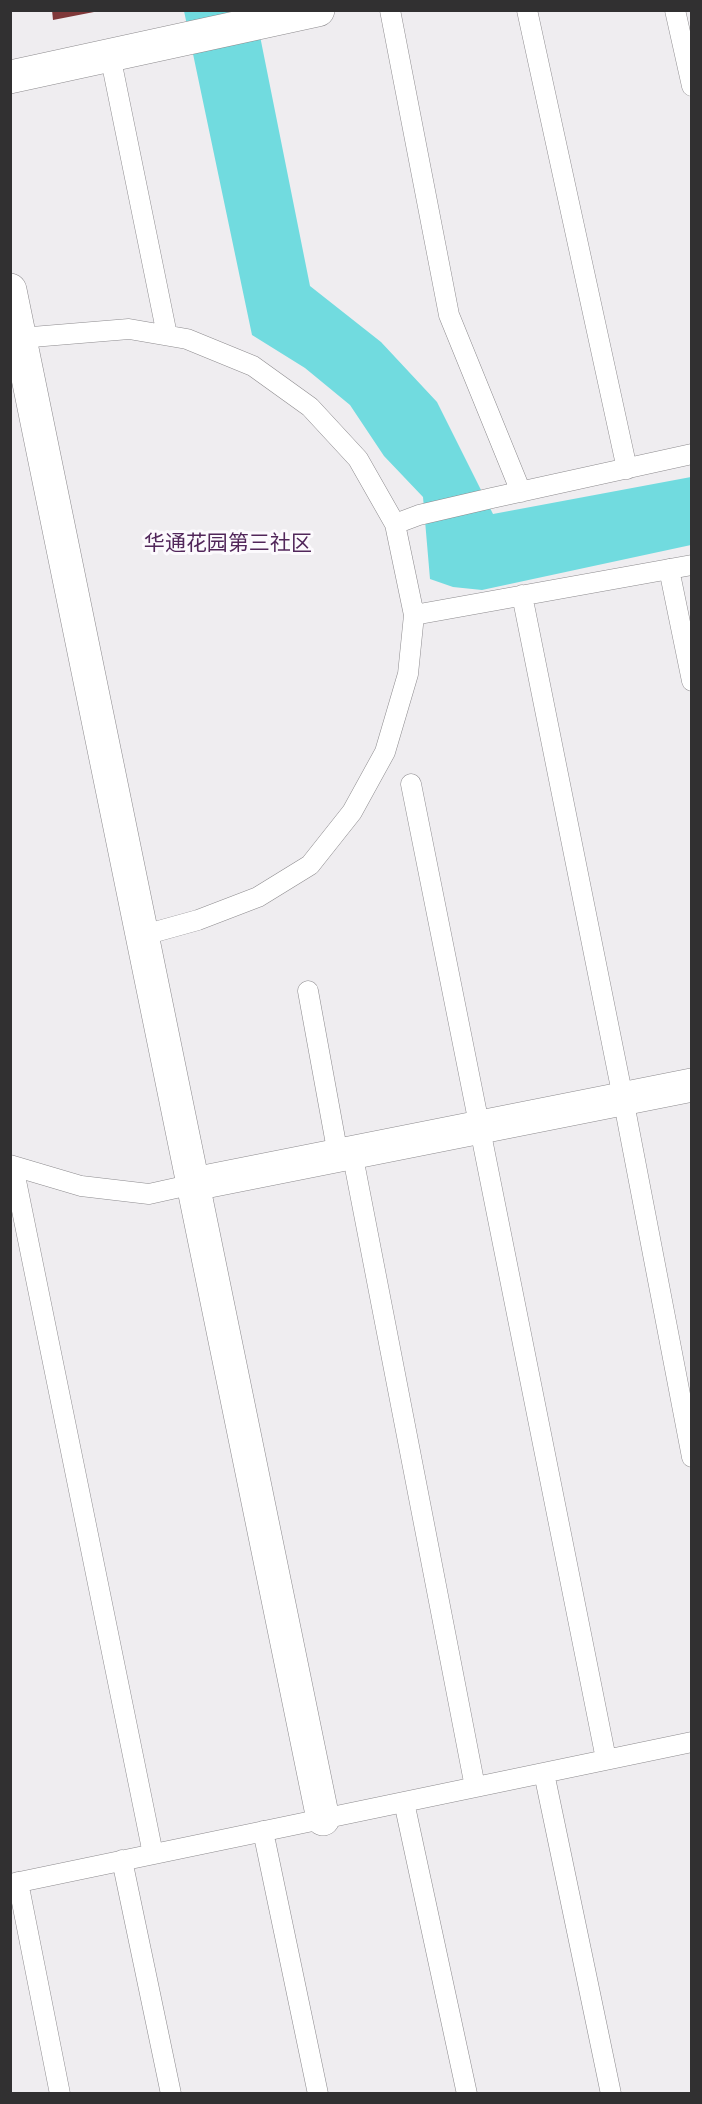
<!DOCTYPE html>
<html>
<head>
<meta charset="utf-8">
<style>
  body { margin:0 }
  #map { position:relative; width:702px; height:2104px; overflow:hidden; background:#efedf0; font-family:"Open Sans",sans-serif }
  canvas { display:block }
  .frame { position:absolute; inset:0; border:12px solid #313031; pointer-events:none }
</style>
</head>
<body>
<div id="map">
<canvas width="702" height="2104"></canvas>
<div class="frame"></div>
</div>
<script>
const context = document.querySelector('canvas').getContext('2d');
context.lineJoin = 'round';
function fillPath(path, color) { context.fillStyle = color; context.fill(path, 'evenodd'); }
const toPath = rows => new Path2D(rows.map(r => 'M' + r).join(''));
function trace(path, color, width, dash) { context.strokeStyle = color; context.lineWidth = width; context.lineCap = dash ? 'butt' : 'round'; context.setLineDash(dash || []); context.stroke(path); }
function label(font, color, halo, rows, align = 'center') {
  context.font = font + ' "Open Sans","Noto Sans SC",sans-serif'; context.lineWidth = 6; context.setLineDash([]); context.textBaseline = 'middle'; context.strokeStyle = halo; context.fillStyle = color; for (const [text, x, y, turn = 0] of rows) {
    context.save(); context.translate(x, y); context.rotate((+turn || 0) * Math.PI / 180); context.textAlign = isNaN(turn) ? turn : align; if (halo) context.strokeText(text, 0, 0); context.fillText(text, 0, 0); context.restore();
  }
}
fillPath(toPath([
  [184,11,255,11,310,286,381,342,437,402,493,514,691,477,691,545,482,590,453,587,430,579,423,497,384,456,350,405,305,368,252,335]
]), '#71dbdf');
fillPath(toPath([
  [52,10,93,10,94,12,53,20]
]), '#7f3839');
const lane = toPath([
  [390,10,449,315,521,492],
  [527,10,627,469],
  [675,10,692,86],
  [110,55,167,335],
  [20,338,129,329,187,339,253,366,310,407,358,459,395,524,414,615,408,674,385,752,352,812,310,865,258,897,198,920,144,935],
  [395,524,419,515,492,498,692,454],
  [669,569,692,681],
  [522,595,623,1098,692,1457],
  [414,615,692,565],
  [411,784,606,1759],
  [308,991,338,1155],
  [352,1152,475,1787],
  [10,1165,81,1186,149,1194,194,1184],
  [13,1166,153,1854],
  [544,1773,611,2094],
  [404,1802,467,2094],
  [263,1831,318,2094],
  [122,1860,171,2094],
  [18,1882,60,2094],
  [10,1884,692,1742]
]);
const street = toPath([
  [10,77,318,10],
  [10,290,323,1819],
  [194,1184,692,1085]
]);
trace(lane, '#8d8b8e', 21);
trace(street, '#8d8b8e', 34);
trace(lane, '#fff', 20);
trace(street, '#fff', 33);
label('21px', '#51265a', '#fcfafd', [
  ["华通花园第三社区",228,544]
]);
</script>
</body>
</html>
